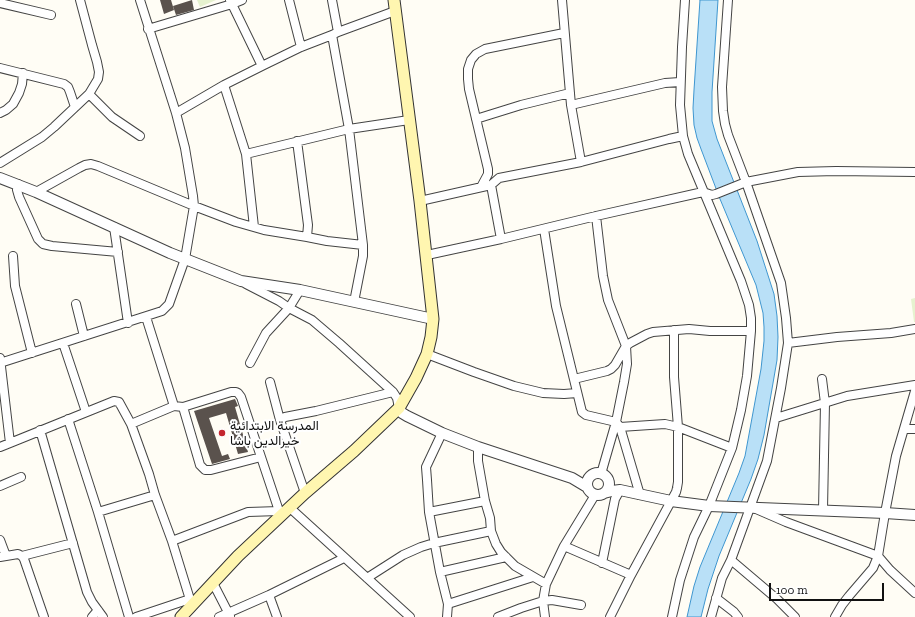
<!DOCTYPE html>
<html>
<head>
<meta charset="utf-8">
<style>
  body { margin:0 }
  #map { position:relative; width:915px; height:617px; overflow:hidden; background:#fffdf5; font-family:"Zilla Slab",serif }
  canvas { display:block }
  .scale { position:absolute; left:769px; top:583px; width:115px; height:18px; box-sizing:border-box; border:2px solid #111; border-top:0; padding-left:5px; font-size:12px; line-height:14px; white-space:nowrap; color:#111; -webkit-text-stroke:3px #fff; paint-order:stroke }
</style>
</head>
<body>
<div id="map">
<canvas width="915" height="617"></canvas>
<div class="scale">100 m</div>
</div>
<script>
const context = document.querySelector('canvas').getContext('2d');
context.lineJoin = 'round';
function fillPath(path, color) { context.fillStyle = color; context.fill(path, 'evenodd'); }
const toPath = rows => new Path2D(rows.map(r => 'M' + r).join(''));
function trace(path, color, width, dash) { context.strokeStyle = color; context.lineWidth = width; context.lineCap = dash ? 'butt' : 'round'; context.setLineDash(dash || []); context.stroke(path); }
function label(font, color, halo, rows, align = 'center') {
  context.font = font + ' "Zilla Slab",Vazirmatn,serif'; context.lineWidth = 4; context.setLineDash([]); context.textBaseline = 'middle'; context.strokeStyle = halo; context.fillStyle = color; for (const [text, x, y, turn = 0] of rows) {
    context.save(); context.translate(x, y); context.rotate((+turn || 0) * Math.PI / 180); context.textAlign = isNaN(turn) ? turn : align; if (halo) context.strokeText(text, 0, 0); context.fillText(text, 0, 0); context.restore();
  }
}
fillPath(toPath([
  [197,0,216,0,200,7],
  [915,298,915,322,914,322,911,299]
]), '#e6f2cf');
const water = toPath([
  [700,0,718,0,712,92,712,121,717,139,757,241,774,294,777,316,778,337,777,360,764,435,758,459,751,479,719,556,708,589,701,617,687,617,694,586,700,567,739,473,745,456,761,369,764,341,764,327,763,313,756,285,720,199,701,149,697,138,694,125,693,108,694,90,700,0]
]);
fillPath(water, '#b9e0f7');
trace(water, '#3f96cf', 1);
fillPath(toPath([
  [160,0,171,0,174,10,164,14],
  [192,0,194,10,176,15,173,6],
  [235,399,238,406,235,407,248,452,238,454,226,413,209,418,222,456,228,454,230,459,212,464,194,411]
]), '#5a524d');
const minor = toPath([
  [289,0,301,47],
  [332,0,338,32],
  [562,0,571,105,581,162],
  [0,3,51,15],
  [148,29,232,4,242,0],
  [332,35,349,129,363,245,363,256,354,302],
  [262,66,301,47,332,35,338,32,395,11],
  [0,68,64,84,68,87,70,92,75,107],
  [224,85,246,154,254,227],
  [89,94,112,117,140,136],
  [571,105,665,83,680,82],
  [0,113,6,110,13,104,19,93,22,84,23,73],
  [176,113,224,85,262,66,230,0],
  [476,119,521,105,570,93],
  [297,141,308,225,307,237],
  [246,154,349,129,409,120],
  [0,163,42,137,54,127,89,94,98,79,99,72,97,62,92,45,80,0],
  [18,184,17,190,19,197,38,239,43,244,52,246,118,252],
  [491,185,501,239],
  [481,187,488,174,488,169,469,89,468,79,468,69,471,60,476,54,485,49,564,33],
  [36,192,79,168,85,165,91,164,98,166,194,206,236,222,264,230,307,237,327,241,363,245],
  [420,201,491,185,499,178,581,162,669,139,683,136],
  [596,216,603,276,608,300,626,346,627,364,624,382,616,422,601,474],
  [114,227,128,323],
  [544,229,556,306,582,412,586,415,616,422,620,427,640,495],
  [427,255,501,239,596,216,703,192,712,195,716,194,746,182,798,172,836,171,915,172],
  [13,256,15,286,32,353],
  [246,284,279,301,289,308,312,320,339,343,393,392,397,398,399,408],
  [76,304,84,336],
  [146,317,174,406],
  [63,343,86,412],
  [788,343,837,337,891,333,915,329],
  [427,354,474,372,514,386,543,393,564,394,577,393],
  [0,358,10,443],
  [0,363,162,311,169,304,185,259,194,206,193,196,185,148,176,113,140,0],
  [250,363,266,333,289,308,300,290],
  [574,379,607,371,611,369,615,365,626,346,630,343,647,334,653,332,689,329,710,331,751,331],
  [822,379,825,403,823,510],
  [270,382,280,420],
  [183,407,200,465,205,470,211,470,261,457],
  [776,418,847,396,915,385],
  [68,419,98,512,129,617],
  [131,424,174,406,183,407,231,392,236,392,238,393,241,397,279,511,282,514],
  [620,427,665,424,678,427,732,448],
  [904,429,915,429],
  [40,430,87,592,92,602,103,617],
  [442,433,426,467,427,480,429,512,440,572,448,604,447,617],
  [0,447,114,401,119,402,131,424,149,474,155,495,172,541,192,606],
  [478,447,478,461,485,501,490,518,491,531,496,544,501,552,515,566,546,584],
  [0,486,21,477],
  [305,493,280,420,285,417,316,411,393,392],
  [289,507,410,617],
  [756,509,786,522,878,556,890,570,915,593],
  [98,512,155,495],
  [429,512,485,501],
  [0,540,6,556],
  [172,541,248,512,279,511],
  [564,546,631,575],
  [22,556,73,543],
  [0,557,18,554,22,556,24,559,44,617],
  [731,560,777,599,795,617],
  [602,563,615,499,620,490],
  [440,572,506,557],
  [367,578,403,555,421,547,434,543,491,531],
  [213,583,230,616],
  [269,595,277,617],
  [716,598,734,612,738,617],
  [448,604,533,577],
  [92,617,98,610],
  [136,617,190,599],
  [219,617,269,595,344,558],
  [498,617,521,608,543,601,552,600,581,605],
  [545,617,543,601,546,584,564,546,595,495],
  [610,617,631,575,676,492,677,488,678,482,678,427,674,377,674,330],
  [672,617,680,580,694,537,709,506,732,448,741,410,747,376,751,331,751,318,749,305,741,281,688,154,683,136,680,105,682,47,685,0],
  [711,617,722,578,731,560,767,461,781,388,788,343,786,318,781,283,746,182,728,135,725,124,723,111,722,87,728,0],
  [835,617,842,605,849,596,873,568,878,556,885,513,896,456,915,391]
]);
const tertiary = toPath([
  [0,178,36,192,170,253,241,281,300,290,433,319],
  [399,408,402,413,407,416,442,433,478,447,572,478,587,487],
  '587 484a11 11 0 1 1 22 0a11 11 0 1 1-22 0Z',
  [604,493,612,491,620,490,671,501,709,506,885,513,915,515]
]);
const secondary = toPath([
  [181,617,238,556,305,493,354,451,399,408,416,378,427,354,431,337,433,319,420,201,394,0]
]);
trace(minor, '#444', 10);
trace(tertiary, '#444', 12);
trace(secondary, '#333', 13);
trace(minor, '#fff', 8);
trace(tertiary, '#fff', 10);
trace(secondary, '#fff6b0', 11);
for (const [x, y, r, color] of [
  [222,433,4,"#c4262e"]
]) { const dot = new Path2D(); dot.arc(x, y, r, 0, 2 * Math.PI); context.fillStyle = color; context.fill(dot); trace(dot, '#fff', 1.5); }
label('13px', '#111', '#fff', [
  ["المدرسة الابتدائية",230,426],
  ["خيرالدين باشا",230,441]
], 'left');
</script>
</body>
</html>
